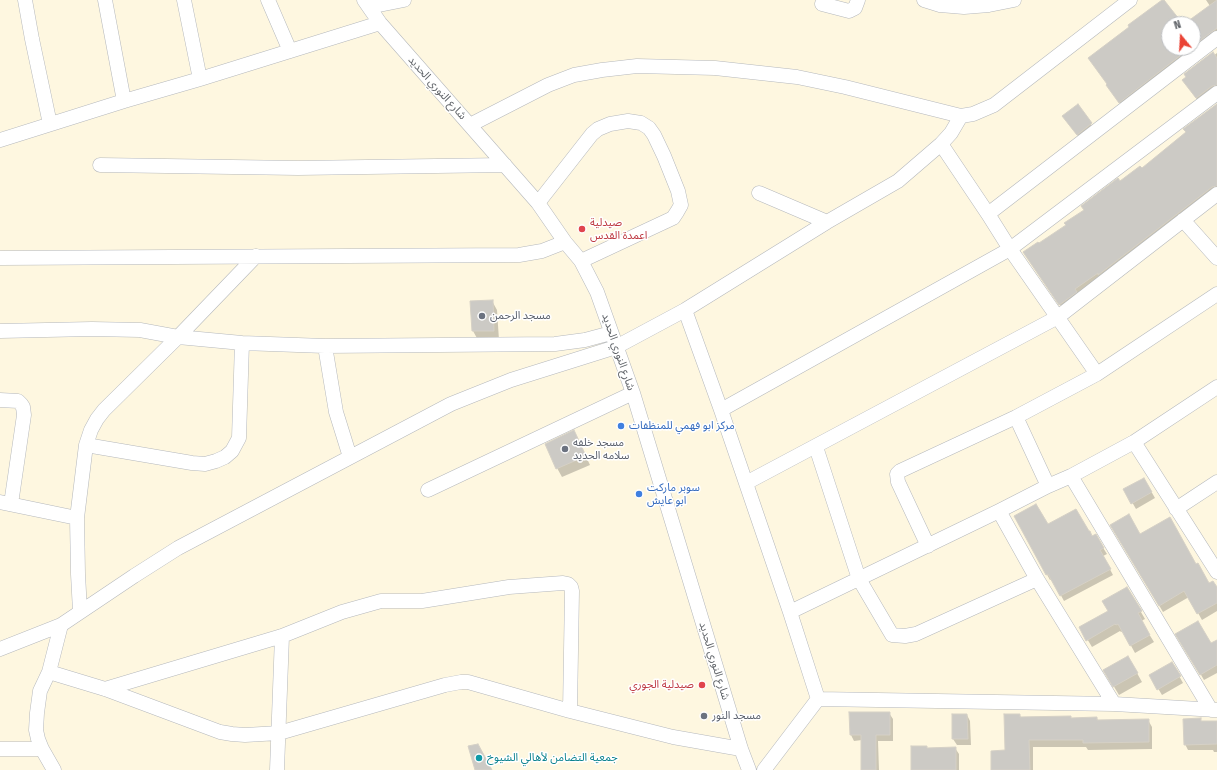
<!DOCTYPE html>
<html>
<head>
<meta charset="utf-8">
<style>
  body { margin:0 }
  #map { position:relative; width:1217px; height:770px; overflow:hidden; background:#f1efe8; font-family:"Fira Sans Condensed",sans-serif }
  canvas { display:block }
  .north { position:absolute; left:1161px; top:16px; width:40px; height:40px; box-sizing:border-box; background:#fff; border:1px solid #bfc1c3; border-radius:50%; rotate:342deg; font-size:11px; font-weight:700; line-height:16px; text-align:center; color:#5f6368 }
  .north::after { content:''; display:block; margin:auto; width:14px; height:18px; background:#ea4335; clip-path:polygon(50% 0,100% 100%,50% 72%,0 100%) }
</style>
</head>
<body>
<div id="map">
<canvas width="1217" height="770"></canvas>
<div class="north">N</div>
</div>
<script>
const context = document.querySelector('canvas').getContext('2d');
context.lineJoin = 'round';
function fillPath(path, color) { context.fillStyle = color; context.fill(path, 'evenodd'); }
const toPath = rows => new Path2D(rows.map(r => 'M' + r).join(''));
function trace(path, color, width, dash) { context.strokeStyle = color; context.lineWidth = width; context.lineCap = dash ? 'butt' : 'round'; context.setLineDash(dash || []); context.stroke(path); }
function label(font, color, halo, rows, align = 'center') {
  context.font = font + ' "Fira Sans Condensed","Noto Sans Arabic",sans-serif'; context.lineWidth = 3; context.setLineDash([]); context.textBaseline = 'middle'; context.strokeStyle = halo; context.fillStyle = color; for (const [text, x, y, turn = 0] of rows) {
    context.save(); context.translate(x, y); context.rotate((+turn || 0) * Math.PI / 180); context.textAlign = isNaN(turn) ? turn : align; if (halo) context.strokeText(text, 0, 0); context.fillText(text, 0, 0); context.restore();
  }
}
fillPath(toPath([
  [0,0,1217,0,1217,770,0,770],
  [1169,24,1193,24,1193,48,1169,48]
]), '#fef7e0');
fillPath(toPath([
  [1164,0,1181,24,1169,24,1169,48,1193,48,1193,24,1185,24,1210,6,1206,0,1217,0,1217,36,1123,108,1107,85],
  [1217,53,1217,94,1201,105,1183,80],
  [1217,105,1217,195,1065,312,1024,252,1039,244,1067,226,1120,183,1142,169,1187,133],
  [1078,106,1095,130,1081,140,1067,122],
  [492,301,497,310,499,340,478,340,473,331],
  [574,432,590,465,562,477,557,468],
  [1144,479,1155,498,1136,509,1125,490],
  [1015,517,1092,537,1095,535,1107,554,1103,556,1113,575,1064,601,1052,579,1050,580],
  [1112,526,1140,535,1196,566,1209,584,1217,589,1217,611,1202,620,1189,597,1163,612],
  [1127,588,1145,619,1141,621,1154,642,1135,653,1123,631,1121,632,1120,631,1092,647,1080,627,1109,611],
  [1177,634,1211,644,1217,641,1217,673,1204,680],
  [1128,657,1142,682,1119,695,1104,670],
  [1172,663,1183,683,1162,695,1150,675],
  [889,713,893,719,893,741,878,741,879,770,862,770,862,740,854,741,851,735],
  [953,715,967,715,970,721,971,745,957,745,953,739],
  [1020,715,1021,718,1070,717,1072,719,1097,718,1098,721,1148,720,1152,727,1152,749,1088,750,1086,747,1033,747,1033,770,992,770,1006,751],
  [1201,722,1217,722,1217,752,1214,752,1213,750,1188,750,1185,744],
  [926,747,928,749,955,748,959,754,959,770,912,770]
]), '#0003');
const building = toPath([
  [1162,0,1164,0,1179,19,1172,24,1169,24,1169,48,1190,48,1119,103,1106,85,1107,84,1088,58,1129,27,1128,25,1162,0],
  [1217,0,1217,28,1193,46,1193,24,1184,24,1217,0],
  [1213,52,1217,58,1217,85,1212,86,1196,98,1182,80,1186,77,1184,74,1213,52],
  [1078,104,1092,123,1077,135,1062,116,1078,104],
  [1217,104,1217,186,1212,187,1098,275,1098,273,1075,289,1077,292,1059,305,1023,252,1038,242,1039,243,1066,225,1064,223,1084,210,1081,206,1118,178,1120,181,1140,166,1142,168,1186,132,1183,129,1217,104],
  [493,300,494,331,472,331,470,301,493,300],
  [574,430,586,456,556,469,545,444,574,430],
  [1144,478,1152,492,1131,504,1123,489,1144,478],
  [1036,504,1048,524,1076,509,1089,531,1090,531,1092,536,1096,534,1104,548,1100,550,1111,569,1060,596,1048,574,1046,575,1014,516,1036,504],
  [1129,514,1140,534,1170,517,1196,564,1198,563,1209,583,1213,581,1217,587,1217,603,1197,614,1184,591,1159,606,1110,525,1129,514],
  [1127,587,1142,611,1138,613,1150,635,1130,646,1118,624,1116,625,1115,624,1086,641,1079,627,1108,611,1102,601,1127,587],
  [1198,621,1211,643,1217,640,1217,665,1200,675,1175,634,1198,621],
  [1128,656,1138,673,1113,687,1103,670,1128,656],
  [1172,662,1181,676,1157,690,1149,675,1172,662],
  [849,712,890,712,890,735,876,735,876,770,861,770,861,735,850,735,849,712],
  [952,714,967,714,968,739,952,739,952,714],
  [1004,714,1020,714,1020,717,1071,716,1071,718,1097,717,1097,720,1149,719,1149,742,1083,743,1083,740,1029,740,1030,770,991,770,991,751,1005,750,1004,714],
  [1201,718,1201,721,1217,721,1217,744,1184,745,1183,719,1201,718],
  [478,744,492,770,475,770,468,746,478,744],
  [911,746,927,746,927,748,956,747,956,770,911,770,911,746]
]);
fillPath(building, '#cccac5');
trace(building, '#d6d1c6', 1);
const minor = toPath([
  [25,0,32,39,50,124],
  [105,0,124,101],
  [184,0,200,79],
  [268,0,290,51],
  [364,0,380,23,538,203,565,242,581,261,597,292,633,393,741,749,749,770],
  [924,0,940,5,964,7,989,5,1014,0],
  [822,4,849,11,855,8,858,0],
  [369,7,404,0],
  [470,125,548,85,574,75,602,70,637,66,715,68,797,77,845,87,961,116,973,114,994,105,1130,0],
  [0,140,124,101,200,79,380,23],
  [941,144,988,214,1010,249,1097,374],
  [100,165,298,168,505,165],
  [759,193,827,222],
  [538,203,592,134,598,129,610,124,628,121,641,123,649,128,654,135,664,156,678,191,681,205,677,212,673,218,581,261],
  [988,214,1217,38],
  [1183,220,1217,258],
  [0,258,519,255,542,251,565,242],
  [685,310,721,410,790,612,818,699,764,770],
  [0,331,92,329,140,330,178,337,242,343,325,346,555,344,585,340,611,333],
  [325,346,336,412,350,457],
  [0,400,18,401,21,404,23,407,24,415,11,504],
  [721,410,1010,249,1217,93],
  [1016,417,1048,486],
  [1134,442,1217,572],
  [86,445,192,463,205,464,216,461,225,457,232,451,239,438,242,343],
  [816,447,859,579,892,635,905,636,916,634,1037,579],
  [1071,476,1211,710],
  [746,483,1058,317,1217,194],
  [428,490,633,393],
  [0,502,77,518],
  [1176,509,1217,482],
  [999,511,1037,579,1114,704],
  [928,546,898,482,897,474,900,471,1016,417,1097,374,1217,294],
  [80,611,78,574,77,518,86,445,91,430,97,419,104,410,178,337,256,256],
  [790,612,999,511,1048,486,1071,476,1134,442,1217,387],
  [0,649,61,625,134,576,178,548,451,404,511,380,616,347,685,310,827,222,898,181,941,144,951,133,961,116],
  [49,672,105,689,220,732,232,734,245,735,279,733,445,685,461,682,468,682,570,711,673,737,741,749],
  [105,689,282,636,342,612,381,601,422,601,509,587,563,583,568,584,571,587,572,591,570,711],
  [818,699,1114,704,1217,710],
  [0,749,42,749],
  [54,770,42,749,38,739,36,730,37,713,40,691,49,672,61,625],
  [277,770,282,636]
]);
trace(minor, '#b5b8bc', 15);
trace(minor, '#fff', 14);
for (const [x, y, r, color] of [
  [582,229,4,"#e0444e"],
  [482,316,4,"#6b7280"],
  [621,426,4,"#3f7fe0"],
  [565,449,4,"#6b7280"],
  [639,494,4,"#3f7fe0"],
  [702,685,4,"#e0444e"],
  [704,716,4,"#6b7280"],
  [479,758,4,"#0f9aa8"]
]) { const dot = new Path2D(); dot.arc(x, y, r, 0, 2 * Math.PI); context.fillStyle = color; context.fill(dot); trace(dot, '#fff', 1.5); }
label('11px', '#5f6368', '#fff', [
  ["شارع النوري الحديد",437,88,48],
  ["شارع النوري الحديد",618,352,71],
  ["شارع النوري الحديد",714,661,73]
]);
label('11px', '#be3a42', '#fff', [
  ["صيدلية",590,223],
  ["اعمدة القدس",590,236],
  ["صيدلية الجوري",694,685,"right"]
], 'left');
label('11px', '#5b616d', '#fff', [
  ["مسجد الرحمن",490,316],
  ["مسجد خلفه",573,443],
  ["سلامه الحديد",573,456],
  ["مسجد النور",712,716]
], 'left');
label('11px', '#366cbe', '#fff', [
  ["مركز ابو فهمي للمنظفات",629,426],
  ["سوبر ماركت",647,488],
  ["ابو عايش",647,501]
], 'left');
label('11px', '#0d838f', '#fff', [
  ["جمعية التضامن لأهالي الشيوخ",487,758]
], 'left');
</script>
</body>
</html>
